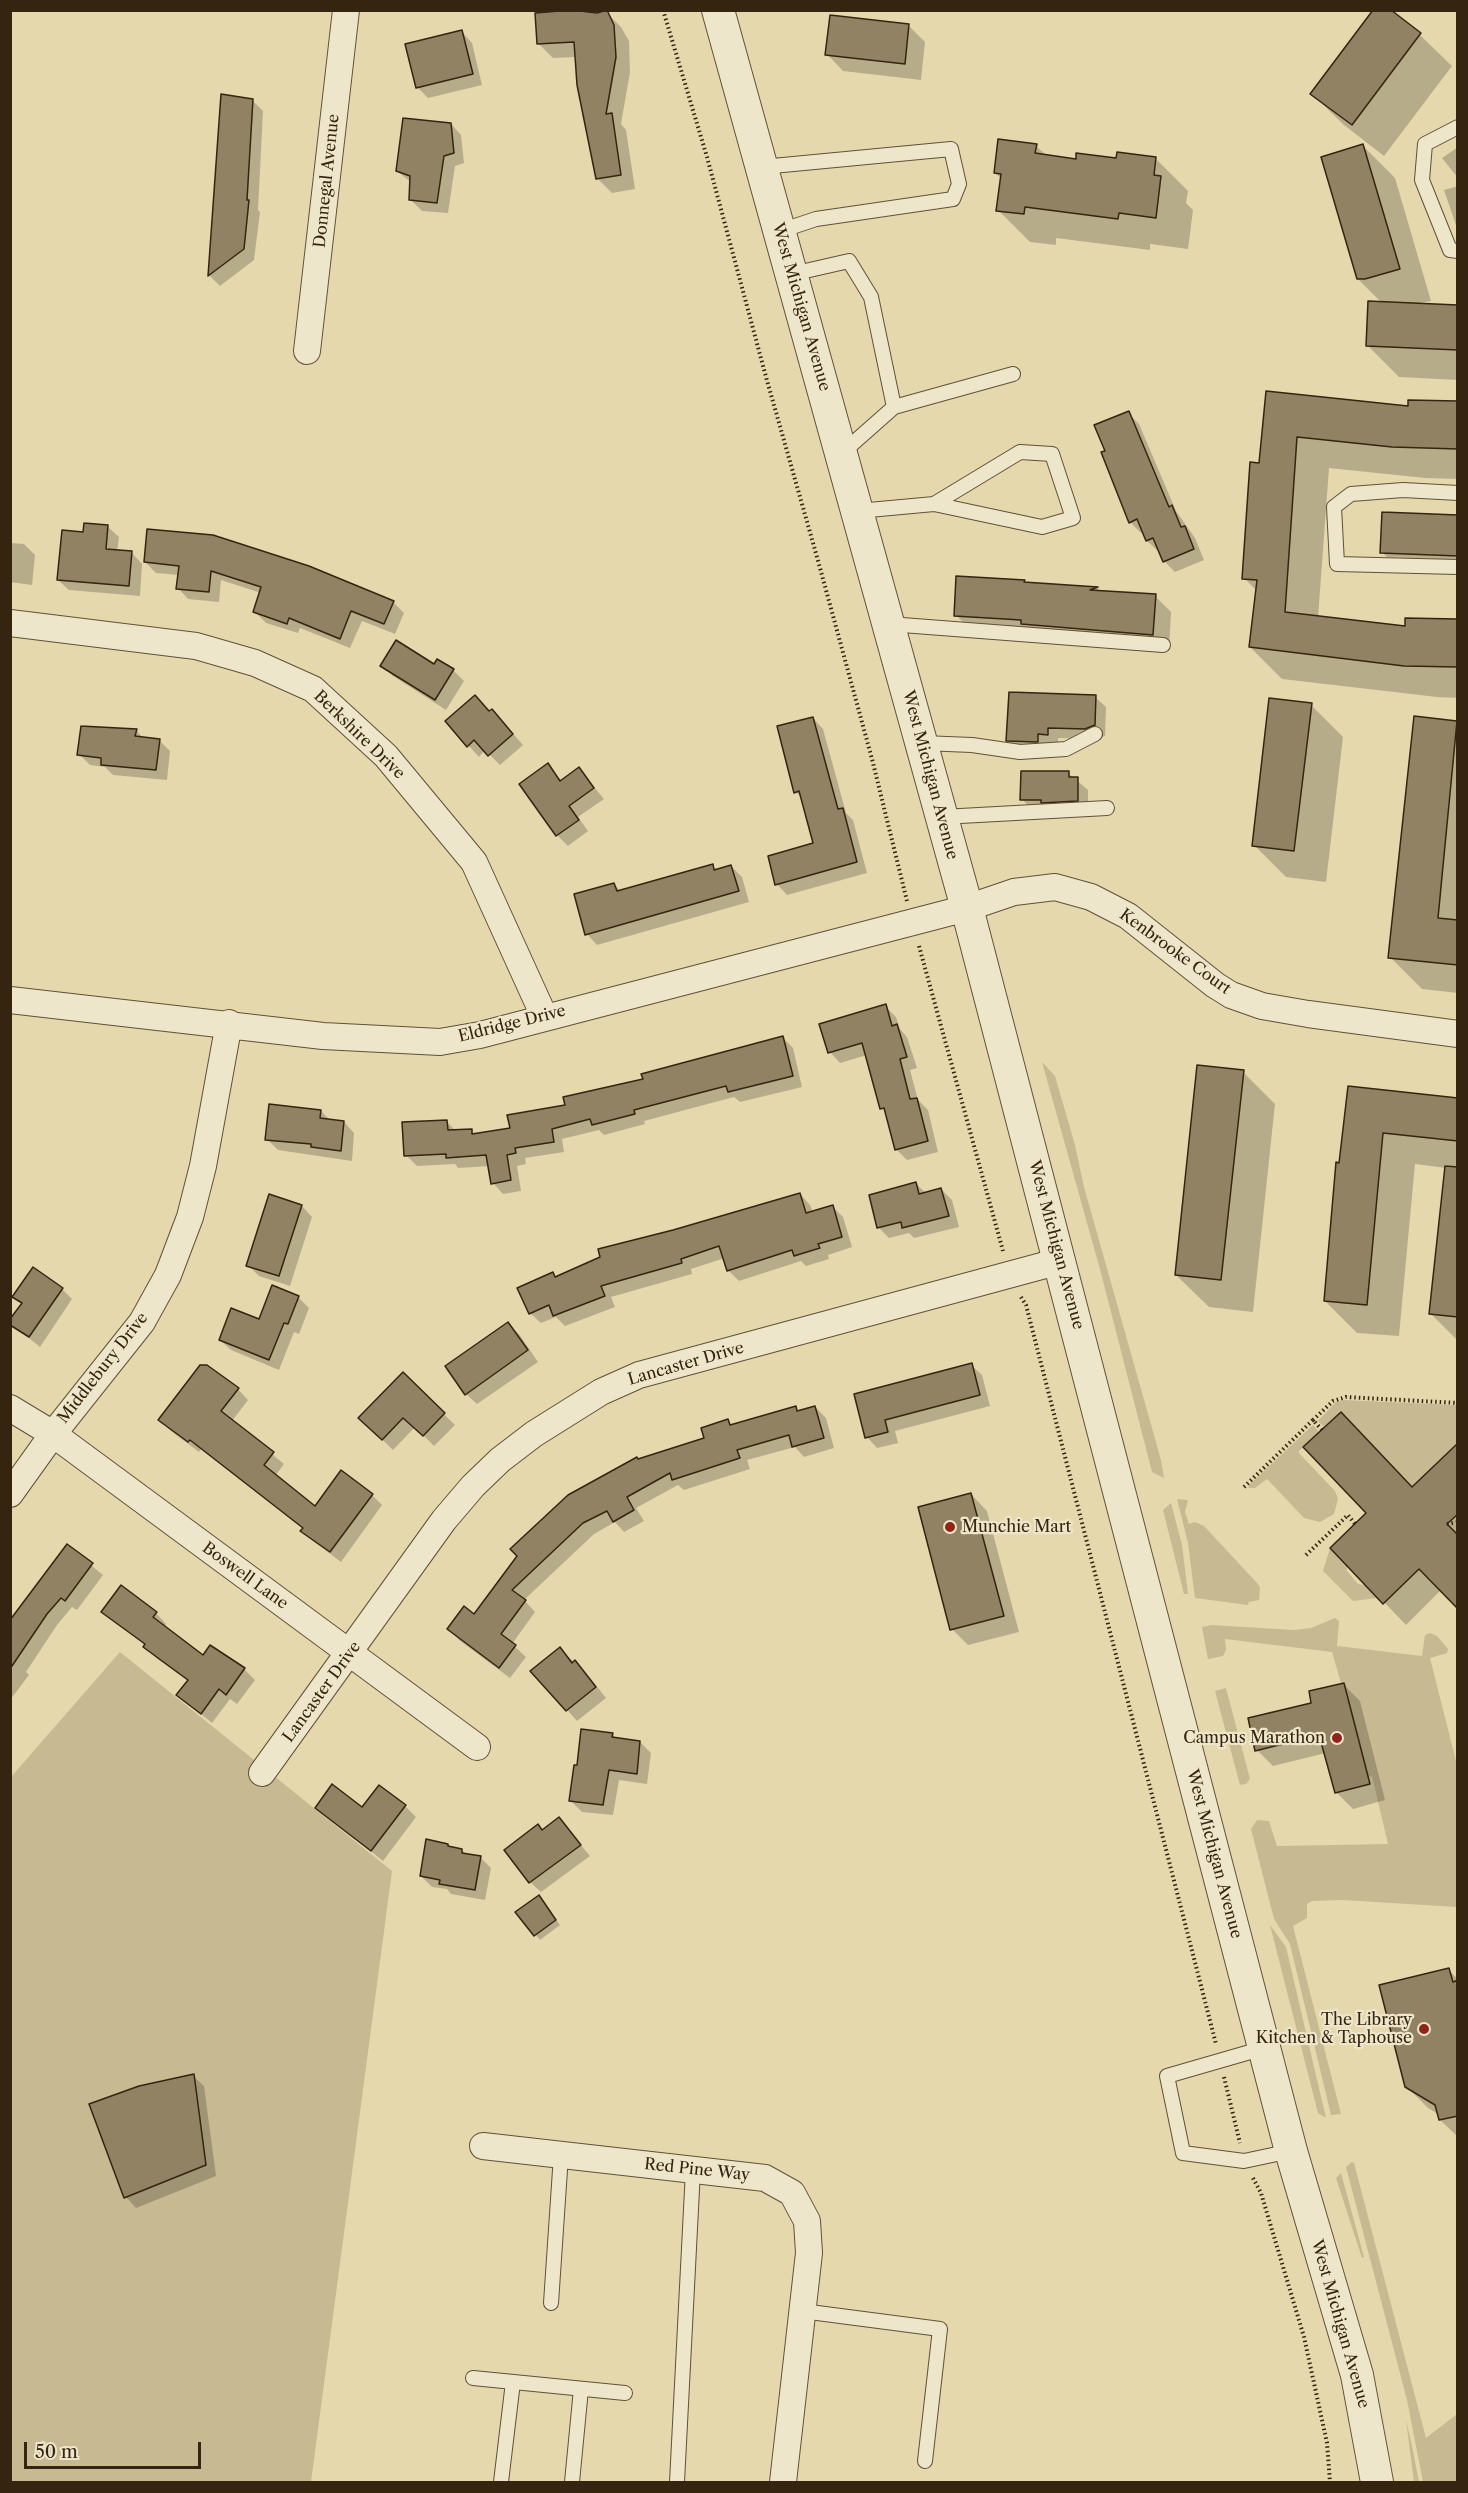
<!DOCTYPE html>
<html>
<head>
<meta charset="utf-8">
<style>
  body { margin:0 }
  #map { position:relative; width:1468px; height:2493px; overflow:hidden; background:#e5d8ad; font-family:"Libre Caslon Text",serif }
  canvas { display:block }
  .frame { position:absolute; inset:0; border:12px solid #342410; pointer-events:none }
  .scale { position:absolute; left:24px; top:2442px; width:177px; height:27px; box-sizing:border-box; border:3px solid #342410; border-top:0; padding-left:8px; font-size:18px; line-height:21px; white-space:nowrap; color:#342410; -webkit-text-stroke:4px #eee6ca; paint-order:stroke }
</style>
</head>
<body>
<div id="map">
<canvas width="1468" height="2493"></canvas>
<div class="frame"></div>
<div class="scale">50 m</div>
</div>
<script>
const context = document.querySelector('canvas').getContext('2d');
context.lineJoin = 'round';
function fillPath(path, color) { context.fillStyle = color; context.fill(path, 'evenodd'); }
const toPath = rows => new Path2D(rows.map(r => 'M' + r).join(''));
function trace(path, color, width, dash) { context.strokeStyle = color; context.lineWidth = width; context.lineCap = dash ? 'butt' : 'round'; context.setLineDash(dash || []); context.stroke(path); }
function label(font, color, halo, rows, align = 'center') {
  context.font = font + ' "Libre Caslon Text",serif'; context.lineWidth = 4.5; context.setLineDash([]); context.textBaseline = 'middle'; context.strokeStyle = halo; context.fillStyle = color; for (const [text, x, y, turn = 0] of rows) {
    context.save(); context.translate(x, y); context.rotate((+turn || 0) * Math.PI / 180); context.textAlign = isNaN(turn) ? turn : align; if (halo) context.strokeText(text, 0, 0); context.fillText(text, 0, 0); context.restore();
  }
}
fillPath(toPath([
  [1042,1062,1055,1076,1075,1145,1084,1187,1161,1460,1164,1478,1152,1472,1101,1273],
  [1344,1400,1457,1405,1457,1443,1412,1487,1341,1412,1324,1427,1318,1421,1336,1402],
  [1313,1425,1319,1432,1298,1452,1335,1491,1338,1499,1334,1514,1320,1522,1304,1518,1267,1479,1255,1488,1249,1488,1248,1486],
  [1177,1499,1188,1500,1185,1512,1189,1524,1195,1522,1204,1526,1257,1583,1260,1587,1259,1600,1249,1602,1248,1605,1195,1598,1188,1543],
  [1171,1503,1182,1545,1188,1594,1184,1594,1163,1510],
  [1330,1548,1347,1566,1347,1571,1358,1584,1365,1585,1377,1598,1353,1601,1323,1571],
  [1335,1618,1339,1621,1337,1646,1422,1656,1425,1635,1430,1633,1437,1636,1448,1649,1447,1653,1430,1658,1457,1765,1457,1907,1343,1900,1312,1901,1307,1904,1307,1918,1293,1926,1341,2114,1331,2115,1290,1944,1274,1919,1251,1829,1257,1820,1269,1821,1277,1846,1388,1844,1372,1776,1368,1777,1344,1683,1341,1683,1332,1652,1225,1639,1226,1650,1223,1656,1208,1659,1202,1627,1212,1625,1294,1630,1311,1628],
  [120,1652,392,1871,311,2482,11,2482,11,1777],
  [1226,1688,1250,1779,1246,1784,1240,1785,1215,1691],
  [1270,1925,1286,1947,1326,2118,1318,2113],
  [1352,2162,1354,2163,1426,2438,1457,2414,1457,2482,1423,2482,1407,2400,1346,2167],
  [1341,2173,1364,2257,1362,2258,1336,2178],
  [1406,2420,1412,2446,1419,2482,1414,2482]
]), '#c7b992');
fillPath(toPath([
  [573,10,597,14,606,12,621,27,629,41,630,72,621,124,626,130,635,189,612,193,597,178,576,57,553,58,538,43],
  [1388,10,1420,35,1452,66,1384,156,1344,125,1312,94],
  [908,25,925,42,921,80,843,71,827,54],
  [462,32,472,43,482,85,428,98,417,87],
  [252,100,263,111,258,210,260,212,254,260,220,286,210,276,218,178],
  [451,124,461,135,464,163,455,166,448,213,422,211,411,200,412,183,397,171],
  [1036,146,1047,156,1077,160,1156,159,1188,191,1186,203,1193,210,1188,249,1150,244,1150,250,1056,238,1056,245,1030,242,998,210,1002,179,995,173],
  [1363,146,1395,178,1431,301,1419,303,1458,306,1458,380,1399,377,1367,345,1382,303,1358,279],
  [1458,147,1458,178,1442,158],
  [1458,186,1458,231,1444,190],
  [1267,393,1410,408,1458,403,1458,479,1425,478,1329,468,1318,618,1407,628,1458,621,1458,698,1437,697,1282,679,1250,647,1257,591,1244,578,1260,465],
  [1128,413,1139,424,1176,511,1195,538,1204,560,1175,572,1164,561,1160,550,1158,551,1147,541,1143,532,1141,533,1130,522,1107,451],
  [1458,517,1458,560,1387,557,1382,552],
  [108,527,119,537,117,552,132,553,142,564,140,596,69,590,58,580,85,534],
  [213,536,393,602,404,613,395,634,362,621,350,648,300,628,298,633,266,623,255,612,261,593,221,580,219,602,188,599,178,588,179,575,156,573,145,562],
  [10,543,24,544,35,555,32,585,10,582],
  [958,577,1097,588,1101,592,1155,596,1171,612,1169,651,972,632,956,615],
  [382,666,434,666,453,670,464,681,446,710,393,676],
  [1095,697,1106,707,1105,736,1096,739,1058,738,1058,745,1018,751,1007,740],
  [1311,705,1343,737,1326,882,1286,877,1254,845],
  [489,713,502,721,523,745,500,765,485,750,479,757,447,722],
  [813,718,823,729,846,813,853,820,867,873,787,895,777,884,815,844,803,799,796,792],
  [1457,722,1458,723,1458,993,1422,989,1390,957],
  [136,730,144,739,159,740,170,751,167,780,113,775,105,767,90,765,79,754],
  [547,765,562,781,579,769,604,799,578,817,588,831,568,846,557,835,521,785],
  [1068,773,1088,790,1088,811,1032,810,1022,799],
  [712,865,717,870,731,866,742,877,749,902,597,945,587,934,614,884,621,892],
  [885,1006,896,1017,900,1029,907,1037,917,1068,910,1070,918,1100,928,1110,938,1152,907,1160,896,1149,887,1113,882,1108,867,1055,840,1063,830,1052],
  [782,1037,793,1048,802,1087,740,1102,734,1097,644,1121,645,1124,604,1135,599,1130,562,1139,564,1152,525,1158,526,1164,517,1166,521,1191,503,1194,493,1183,490,1166,458,1168,455,1164,417,1166,406,1155,447,1122,456,1131,471,1130,476,1135,511,1129,644,1080],
  [1243,1072,1275,1104,1253,1312,1209,1307,1176,1275],
  [1349,1087,1458,1099,1458,1341,1430,1313,1446,1168,1415,1164,1399,1336,1357,1333,1325,1301],
  [321,1111,331,1121,344,1122,354,1133,352,1161,278,1150,267,1139],
  [916,1184,926,1193,941,1189,952,1200,959,1227,914,1238,909,1233,889,1238,878,1227],
  [800,1194,810,1205,813,1212,832,1206,843,1217,852,1247,828,1255,829,1259,806,1266,801,1261,739,1281,728,1270,725,1258,691,1269,692,1274,611,1297,615,1307,565,1326,556,1317,541,1323,530,1313,553,1274,556,1278,673,1231],
  [302,1206,312,1217,290,1286,259,1276,248,1265],
  [62,1289,72,1299,40,1347,10,1323,22,1304,14,1296],
  [298,1297,309,1308,299,1334,294,1332,279,1370,231,1350,220,1340,260,1321],
  [508,1324,519,1334,538,1362,477,1404,466,1394],
  [971,1365,982,1375,990,1406,895,1431,898,1443,877,1448,867,1437,856,1395],
  [403,1374,455,1425,434,1446,415,1427,393,1450,360,1418],
  [238,1389,248,1400,232,1421,284,1464,275,1476,316,1508,372,1495,382,1505,341,1562,313,1541,302,1530,304,1529,201,1449,199,1452,171,1431,160,1420],
  [815,1407,826,1418,834,1448,804,1457,795,1447,747,1460,750,1469,684,1490,678,1485,636,1508,644,1521,624,1532,615,1522,594,1534,524,1600,535,1612,512,1644,526,1657,510,1678,459,1640,449,1629,475,1616,639,1461,706,1439,727,1421,732,1426,796,1408,799,1412],
  [1458,1446,1458,1608,1441,1590,1406,1625,1332,1548,1412,1488],
  [971,1494,987,1511,1019,1632,968,1645,952,1629],
  [67,1546,103,1575,77,1610,72,1607,57,1625,26,1672,29,1675,10,1700,10,1620],
  [103,1611,156,1613,166,1624,164,1628,203,1657,210,1647,244,1669,255,1680,237,1704,230,1699,212,1723,178,1695,188,1681,156,1658,146,1646],
  [560,1649,586,1673,606,1698,577,1721,557,1698],
  [1343,1684,1360,1701,1385,1800,1353,1809,1336,1792,1326,1753,1273,1766,1257,1750,1313,1704],
  [612,1734,618,1740,640,1742,651,1753,647,1784,619,1780,613,1815,582,1812,571,1801,578,1767],
  [405,1806,416,1817,383,1861,317,1808,363,1809],
  [559,1819,590,1856,541,1892,530,1882,543,1831],
  [448,1845,450,1848,462,1850,467,1855,480,1857,491,1868,485,1900,451,1894,447,1889,432,1887,421,1876],
  [543,1902,560,1925,540,1940,518,1912],
  [1448,1970,1458,1979,1458,2137,1440,2120,1438,2114,1428,2108,1406,2086],
  [193,2076,204,2086,216,2176,136,2208,126,2197]
]), '#0003');
const building = toPath([
  [572,10,597,13,607,10,614,25,616,57,606,114,612,113,621,175,596,179,577,85,574,42,537,44,535,13,572,10],
  [1373,10,1391,10,1421,33,1352,125,1310,94,1373,10],
  [830,15,909,24,905,64,825,55,830,15],
  [462,30,473,74,416,88,405,44,462,30],
  [221,94,253,99,247,200,249,200,244,249,208,276,221,94],
  [403,118,451,123,454,153,444,156,437,203,409,200,410,176,396,171,403,118],
  [998,139,1037,144,1035,153,1076,159,1076,153,1116,158,1117,152,1156,157,1154,175,1161,176,1156,218,1119,213,1118,219,1025,207,1024,214,996,211,1001,174,994,173,998,139],
  [1363,144,1400,269,1365,279,1357,279,1321,157,1363,144],
  [1368,301,1458,305,1458,350,1366,346,1368,301],
  [1266,391,1408,406,1408,400,1458,401,1458,449,1392,447,1297,437,1285,612,1405,626,1405,618,1458,619,1458,667,1404,666,1249,647,1257,580,1242,579,1250,462,1259,463,1266,391],
  [1129,411,1169,507,1172,505,1181,527,1185,526,1194,549,1163,562,1153,538,1146,541,1137,519,1129,523,1101,452,1105,451,1094,425,1129,411],
  [1382,512,1458,515,1458,556,1380,553,1382,512],
  [84,523,108,525,106,549,132,551,129,586,57,580,62,530,83,532,84,523],
  [147,529,213,535,309,566,394,601,384,624,351,611,340,639,289,618,287,624,253,612,261,587,211,571,209,592,176,589,179,566,144,562,147,529],
  [956,576,1025,580,1024,582,1098,587,1090,590,1156,594,1153,635,1021,624,1021,620,954,616,956,576],
  [396,640,434,664,437,659,454,669,435,700,380,666,396,640],
  [1009,692,1096,695,1095,725,1085,729,1048,728,1048,735,1038,734,1038,742,1006,741,1009,692],
  [475,695,489,711,492,709,513,734,488,756,474,740,467,747,445,721,475,695],
  [1269,698,1312,703,1294,851,1252,846,1269,698],
  [1414,716,1457,721,1438,918,1458,920,1458,965,1388,958,1414,716],
  [813,717,838,809,843,808,857,862,775,885,768,856,813,843,799,791,794,793,777,726,813,717],
  [81,726,137,729,135,736,160,739,156,770,101,765,101,758,77,755,81,726],
  [548,763,560,781,579,767,594,788,569,806,579,820,556,836,519,784,548,763],
  [1021,771,1069,771,1069,777,1078,777,1078,801,1041,803,1041,800,1020,800,1021,771],
  [713,864,714,870,731,865,739,891,585,935,574,894,614,883,617,891,713,864],
  [886,1004,892,1026,897,1024,907,1057,900,1059,910,1099,917,1098,928,1141,895,1150,884,1108,880,1109,862,1043,828,1053,819,1024,886,1004],
  [783,1036,793,1076,728,1092,726,1086,634,1110,635,1114,592,1125,590,1119,552,1129,554,1142,515,1148,516,1153,507,1155,511,1180,491,1184,486,1155,446,1158,446,1154,404,1156,402,1122,447,1120,448,1130,472,1129,472,1134,510,1128,507,1115,565,1105,563,1097,643,1079,641,1074,783,1036],
  [1197,1065,1244,1070,1221,1280,1175,1275,1197,1065],
  [1348,1086,1458,1098,1458,1141,1383,1133,1367,1305,1324,1301,1336,1162,1339,1163,1348,1086],
  [269,1104,321,1110,320,1118,344,1121,341,1151,311,1147,311,1144,265,1140,269,1104],
  [1445,1166,1458,1167,1458,1317,1429,1314,1445,1166],
  [916,1182,919,1194,941,1188,949,1216,902,1228,901,1222,877,1228,869,1195,916,1182],
  [800,1193,806,1213,833,1205,842,1237,818,1244,820,1248,794,1256,792,1250,727,1271,719,1246,681,1259,682,1263,601,1286,605,1296,553,1316,549,1305,529,1314,517,1288,553,1272,555,1277,600,1257,598,1249,673,1230,800,1193],
  [269,1194,302,1205,279,1276,246,1266,269,1194],
  [33,1267,63,1288,29,1337,10,1325,10,1319,22,1303,12,1297,33,1267],
  [272,1285,299,1296,288,1324,284,1323,269,1360,219,1340,231,1308,259,1319,272,1285],
  [508,1322,528,1350,465,1395,445,1366,508,1322],
  [972,1363,980,1395,885,1420,888,1432,865,1438,854,1394,972,1363],
  [200,1365,207,1365,239,1388,221,1411,274,1452,264,1465,315,1506,341,1470,373,1494,330,1552,300,1531,303,1528,190,1440,188,1442,158,1420,200,1365],
  [403,1372,445,1413,423,1436,403,1418,382,1440,358,1418,403,1372],
  [796,1406,797,1411,815,1406,824,1438,792,1447,789,1435,737,1450,740,1458,672,1480,670,1473,627,1497,634,1510,613,1522,607,1511,583,1523,512,1590,526,1600,501,1634,516,1645,499,1668,447,1629,464,1606,474,1614,517,1556,510,1549,568,1495,637,1457,638,1459,704,1438,701,1428,728,1419,730,1425,796,1406],
  [1341,1412,1412,1487,1458,1443,1458,1514,1447,1524,1458,1535,1458,1609,1419,1569,1383,1604,1330,1548,1366,1513,1303,1447,1341,1412],
  [971,1493,1004,1616,950,1630,918,1507,971,1493],
  [67,1544,93,1563,65,1601,61,1598,47,1614,10,1669,10,1620,67,1544],
  [121,1585,157,1612,153,1617,203,1655,210,1645,245,1668,226,1695,219,1689,201,1714,176,1695,188,1680,143,1647,145,1644,101,1612,121,1585],
  [560,1647,572,1663,575,1660,596,1687,566,1711,530,1671,560,1647],
  [1344,1683,1370,1784,1335,1793,1319,1735,1255,1751,1248,1718,1311,1703,1309,1691,1344,1683],
  [581,1729,613,1733,612,1737,640,1741,637,1774,609,1770,603,1805,569,1801,574,1765,577,1765,581,1729],
  [332,1784,362,1807,379,1785,406,1805,371,1851,315,1808,332,1784],
  [559,1817,581,1845,529,1883,504,1850,538,1824,542,1830,559,1817],
  [426,1839,448,1844,448,1846,462,1849,462,1853,481,1856,475,1890,439,1884,440,1880,420,1876,426,1839],
  [539,1895,556,1920,534,1936,515,1912,539,1895],
  [1449,1968,1453,1982,1458,1980,1458,2116,1439,2120,1435,2105,1405,2087,1379,1985,1449,1968],
  [194,2074,206,2165,124,2198,89,2104,139,2086,194,2074]
]);
fillPath(building, '#908262');
trace(building, '#342410', 1.5);
const service = toPath([
  [1458,127,1425,144,1422,180,1450,250,1458,251],
  [762,167,951,149,959,184,953,199,816,219,780,231],
  [792,274,849,261,871,297,894,407,842,453],
  [894,407,1013,374],
  [1458,493,1403,490,1351,494,1334,507,1337,564,1458,567],
  [858,511,934,504,1042,527,1073,518,1052,454,1020,452,934,504],
  [889,624,1163,645],
  [922,743,972,745,1020,752,1066,749,1095,734],
  [942,817,1107,808],
  [1264,2048,1167,2076,1183,2153,1244,2161,1291,2151],
  [551,2303,561,2155],
  [802,2311,940,2329,925,2461],
  [473,2378,625,2393],
  [501,2482,513,2382],
  [572,2482,581,2389],
  [677,2482,693,2170]
]);
const minor = toPath([
  [307,351,346,10],
  [10,623,196,646,255,663,313,689,386,756,474,862,544,1016],
  [10,1000,323,1036,440,1042,480,1035,967,908,1014,892,1055,887,1091,897,1128,916,1215,985,1231,995,1262,1006,1308,1014,1458,1034],
  [10,1408,53,1434,477,1747],
  [10,1494,53,1434,142,1322,168,1275,190,1217,203,1166,229,1023],
  [262,1773,444,1520,473,1486,500,1460,534,1434,601,1392,639,1375,1060,1261],
  [483,2146,765,2178,792,2193,807,2221,809,2253,783,2482]
]);
const tertiary = toPath([
  [718,10,967,908,1291,2151,1357,2375,1377,2482]
]);
trace(service, '#605137', 16);
trace(minor, '#605137', 28);
trace(tertiary, '#605137', 34);
trace(toPath([
  [663,10,707,157,766,377,817,557,872,759,907,901],
  [919,946,1003,1251],
  [1021,1297,1026,1305,1216,2044],
  [1313,1420,1333,1401,1346,1397,1458,1403],
  [1244,1487,1313,1420,1322,1430],
  [1447,1524,1458,1522],
  [1306,1555,1348,1515,1355,1524],
  [1224,2077,1240,2143],
  [1253,2178,1261,2193,1304,2337,1327,2443,1330,2482]
]), '#342410', 4, [1.5, 3]);
trace(service, '#eee6ca', 14);
trace(minor, '#eee6ca', 26);
trace(tertiary, '#eee6ca', 32);
for (const [x, y, r, color] of [
  [950,1527,6,"#8f2418"],
  [1337,1738,6,"#8f2418"],
  [1424,2029,6,"#8f2418"]
]) { const dot = new Path2D(); dot.arc(x, y, r, 0, 2 * Math.PI); context.fillStyle = color; context.fill(dot); trace(dot, '#eee6ca', 2); }
label('16px', '#342410', '#eee6ca', [
  ["Donnegal Avenue",327,181,-84],
  ["West Michigan Avenue",801,307,74],
  ["Berkshire Drive",359,735,44],
  ["West Michigan Avenue",930,775,75],
  ["Kenbrooke Court",1175,952,36],
  ["Eldridge Drive",512,1024,-14],
  ["West Michigan Avenue",1056,1245,75],
  ["Lancaster Drive",686,1364,-16],
  ["Middlebury Drive",103,1368,-52],
  ["Boswell Lane",245,1576,36],
  ["Lancaster Drive",322,1692,-54],
  ["West Michigan Avenue",1214,1854,75],
  ["Red Pine Way",697,2170,6],
  ["West Michigan Avenue",1340,2324,74]
]);
label('16px', '#342410', '#eee6ca', [
  ["Munchie Mart",962,1527,"left"],
  ["Campus Marathon",1325,1738],
  ["The Library",1412,2020],
  ["Kitchen & Taphouse",1412,2038]
], 'right');
</script>
</body>
</html>
